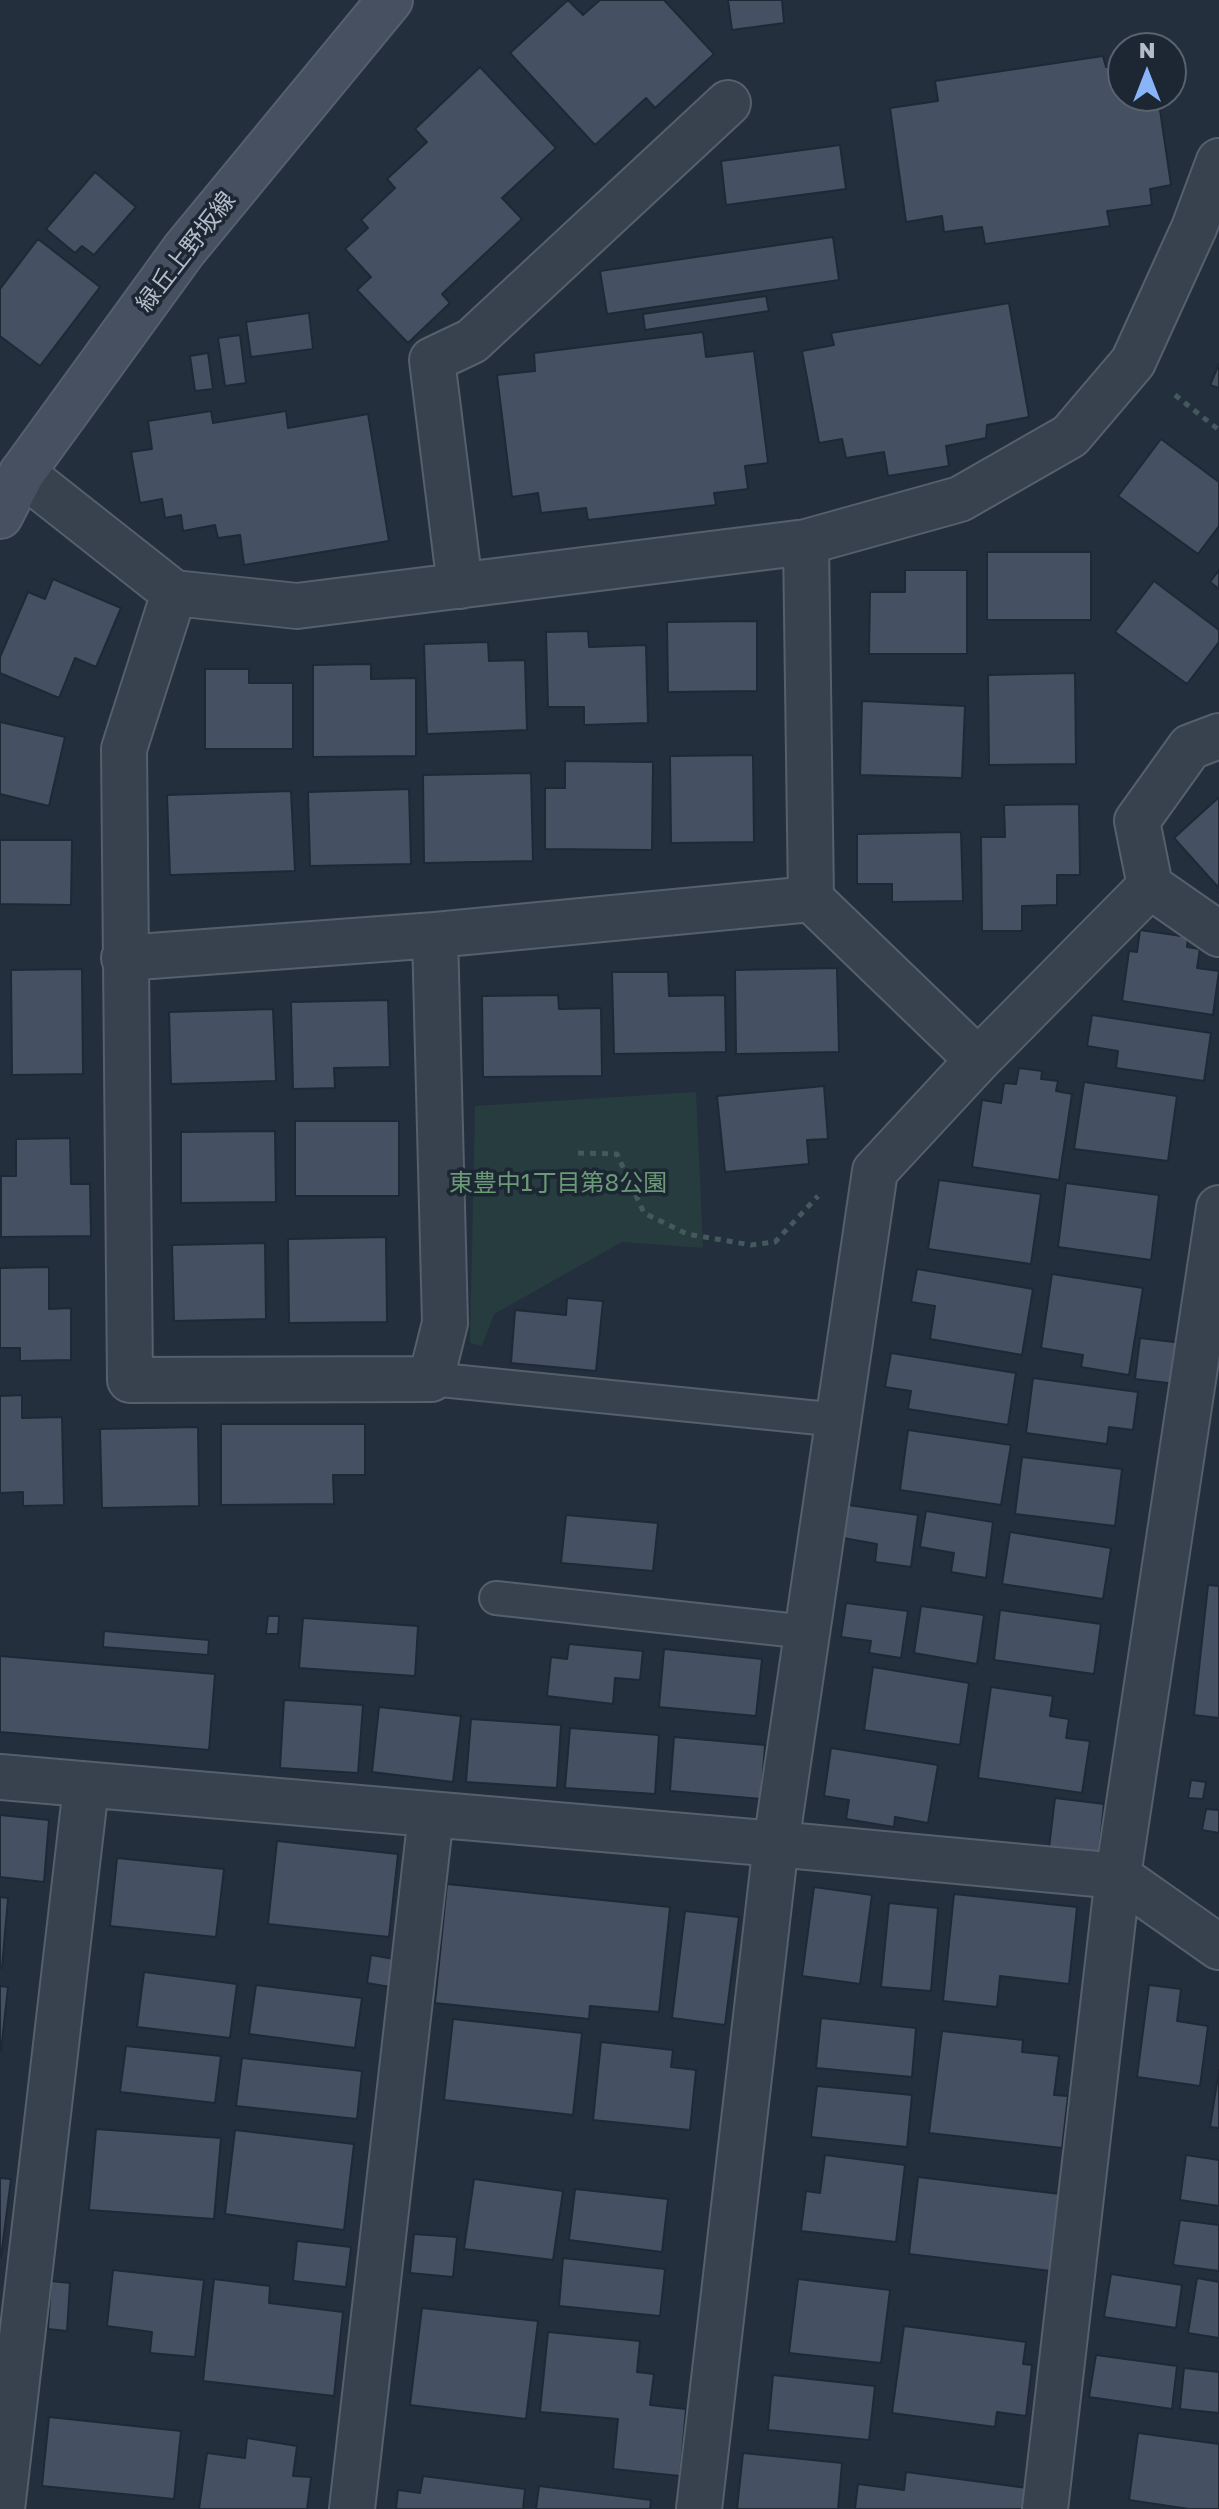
<!DOCTYPE html>
<html>
<head>
<meta charset="utf-8">
<style>
  body { margin:0 }
  #map { position:relative; width:1219px; height:2509px; overflow:hidden; background:#242f3e; font-family:"Golos Text",sans-serif }
  canvas { display:block }
  .north { position:absolute; left:1107px; top:32px; width:80px; height:80px; box-sizing:border-box; background:#1d2633; border:2px solid #59626f; border-radius:50%; rotate:0deg; font-size:22px; font-weight:700; line-height:32px; text-align:center; color:#b4bcc9 }
  .north::after { content:''; display:block; margin:auto; width:28px; height:36px; background:#8ab4f8; clip-path:polygon(50% 0,100% 100%,50% 72%,0 100%) }
</style>
</head>
<body>
<div id="map">
<canvas width="1219" height="2509"></canvas>
<div class="north">N</div>
</div>
<script>
const context = document.querySelector('canvas').getContext('2d');
context.lineJoin = 'round';
function fillPath(path, color) { context.fillStyle = color; context.fill(path, 'evenodd'); }
const toPath = rows => new Path2D(rows.map(r => 'M' + r).join(''));
function trace(path, color, width, dash) { context.strokeStyle = color; context.lineWidth = width; context.lineCap = dash ? 'butt' : 'round'; context.setLineDash(dash || []); context.stroke(path); }
function label(font, color, halo, rows, align = 'center') {
  context.font = font + ' "Golos Text","Noto Sans JP",sans-serif'; context.lineWidth = 7; context.setLineDash([]); context.textBaseline = 'middle'; context.strokeStyle = halo; context.fillStyle = color; for (const [text, x, y, turn = 0] of rows) {
    context.save(); context.translate(x, y); context.rotate((+turn || 0) * Math.PI / 180); context.textAlign = isNaN(turn) ? turn : align; if (halo) context.strokeText(text, 0, 0); context.fillText(text, 0, 0); context.restore();
  }
}
fillPath(toPath([
  [696,1092,703,1248,622,1242,494,1314,482,1346,470,1343,475,1106]
]), '#263c3f');
const building = toPath([
  [568,0,583,15,600,0,664,0,714,54,655,108,646,98,595,145,510,53,568,0],
  [728,0,782,0,784,23,732,30,728,0],
  [1103,56,1106,67,1123,65,1123,96,1158,96,1171,185,1150,189,1152,205,1107,211,1110,226,985,244,982,227,944,232,942,216,906,222,890,108,938,101,935,81,1103,56],
  [480,67,556,148,502,198,522,219,442,294,450,303,408,343,357,290,371,277,345,249,368,228,361,220,395,188,387,179,427,142,415,129,480,67],
  [840,145,846,189,726,205,721,161,840,145],
  [95,172,136,207,94,255,82,246,75,253,46,229,95,172],
  [833,237,839,280,607,314,600,271,833,237],
  [38,239,100,287,40,366,0,336,0,289,38,239],
  [766,296,769,311,645,330,643,314,766,296],
  [1009,303,1029,417,987,425,986,438,946,446,949,466,888,476,884,452,846,458,842,439,819,443,802,351,834,345,831,333,1009,303],
  [309,313,313,349,251,357,246,322,309,313],
  [703,332,706,357,754,351,768,463,745,466,748,489,714,493,716,505,588,520,586,508,541,513,538,493,512,497,497,375,535,371,534,353,703,332],
  [240,335,246,383,225,386,218,338,240,335],
  [208,353,213,389,195,391,190,356,208,353],
  [1219,364,1219,388,1210,385,1219,364],
  [211,411,213,423,286,411,288,428,368,414,389,541,244,565,240,535,218,538,215,525,183,531,181,515,165,518,162,499,140,503,131,452,152,449,148,421,211,411],
  [1161,439,1219,482,1219,526,1198,554,1118,496,1161,439],
  [987,552,1091,552,1091,620,987,620,987,552],
  [905,570,967,570,967,654,869,654,870,592,905,592,905,570],
  [1219,570,1219,589,1210,582,1219,570],
  [53,579,121,608,96,667,75,658,59,698,0,673,0,657,28,592,45,599,53,579],
  [1154,581,1219,630,1219,642,1187,684,1115,632,1154,581],
  [757,621,757,691,668,692,667,622,757,621],
  [588,631,589,647,646,645,648,723,584,725,584,707,548,707,546,632,588,631],
  [488,642,489,661,525,660,527,730,427,734,424,644,488,642],
  [371,664,371,679,416,678,416,756,313,757,313,665,371,664],
  [205,669,249,669,249,683,293,683,293,749,205,749,205,669],
  [1075,673,1076,764,989,765,988,675,1075,673],
  [862,701,965,706,962,778,860,775,862,701],
  [0,722,65,737,49,806,0,794,0,722],
  [753,755,754,842,671,843,670,756,753,755],
  [565,761,653,762,652,850,545,849,545,788,565,788,565,761],
  [531,773,533,861,424,863,423,775,531,773],
  [409,789,411,864,310,866,308,792,409,789],
  [291,791,295,871,170,875,167,795,291,791],
  [1218,798,1219,799,1219,888,1174,838,1218,798],
  [1079,804,1080,875,1057,875,1057,905,1022,906,1022,931,982,931,981,837,1005,837,1004,805,1079,804],
  [961,832,963,901,892,902,892,884,857,884,857,834,961,832],
  [0,840,72,840,71,905,0,904,0,840],
  [1140,930,1188,937,1187,947,1200,949,1197,968,1219,971,1213,1015,1122,1001,1129,951,1137,952,1140,930],
  [837,968,839,1052,736,1054,735,970,837,968],
  [82,969,83,1074,12,1075,11,970,82,969],
  [612,972,668,972,669,996,725,995,726,1052,614,1054,612,972],
  [558,995,559,1009,601,1008,602,1076,483,1077,482,996,558,995],
  [388,1000,390,1067,334,1068,335,1088,293,1089,291,1002,388,1000],
  [273,1009,276,1081,171,1084,169,1012,273,1009],
  [1092,1015,1211,1033,1204,1081,1116,1068,1118,1051,1087,1046,1092,1015],
  [1019,1068,1042,1071,1041,1079,1058,1081,1056,1091,1072,1094,1059,1180,972,1167,982,1100,1001,1103,1004,1083,1016,1084,1019,1068],
  [1084,1082,1177,1096,1168,1161,1074,1149,1084,1082],
  [824,1086,828,1139,807,1140,809,1164,725,1172,717,1096,824,1086],
  [295,1121,399,1121,399,1196,295,1196,295,1121],
  [275,1131,276,1202,181,1203,181,1132,275,1131],
  [70,1138,71,1184,90,1184,91,1236,1,1237,1,1176,16,1176,16,1139,70,1138],
  [939,1180,1041,1194,1031,1264,928,1249,939,1180],
  [1066,1183,1159,1195,1151,1260,1058,1247,1066,1183],
  [386,1237,387,1322,289,1323,288,1239,386,1237],
  [265,1243,266,1319,174,1321,172,1245,265,1243],
  [49,1267,49,1309,71,1308,71,1360,20,1361,20,1348,0,1348,0,1268,49,1267],
  [917,1269,1033,1289,1022,1355,930,1339,935,1306,911,1302,917,1269],
  [1052,1274,1143,1288,1129,1375,1081,1367,1083,1355,1041,1348,1052,1274],
  [567,1298,603,1301,596,1371,511,1363,515,1310,566,1315,567,1298],
  [1140,1338,1182,1343,1176,1384,1135,1379,1140,1338],
  [891,1353,1016,1373,1008,1425,908,1409,911,1391,885,1387,891,1353],
  [1033,1378,1138,1392,1133,1430,1109,1427,1107,1444,1026,1433,1033,1378],
  [22,1395,22,1418,62,1417,64,1505,23,1506,23,1492,0,1493,0,1396,22,1395],
  [221,1424,365,1424,365,1475,333,1475,334,1504,221,1505,221,1424],
  [198,1427,199,1506,102,1508,100,1429,198,1427],
  [908,1430,1011,1445,1001,1505,900,1490,908,1430],
  [1022,1457,1122,1469,1115,1526,1015,1514,1022,1457],
  [848,1505,918,1515,911,1567,875,1562,877,1544,843,1538,848,1505],
  [926,1511,993,1522,986,1578,951,1572,954,1553,920,1547,926,1511],
  [566,1515,658,1523,653,1571,561,1563,566,1515],
  [1010,1532,1111,1548,1103,1599,1002,1584,1010,1532],
  [1208,1585,1219,1586,1219,1718,1194,1715,1208,1585],
  [846,1603,908,1611,901,1658,869,1653,871,1641,841,1637,846,1603],
  [921,1606,984,1615,977,1664,914,1653,921,1606],
  [1000,1610,1101,1624,1094,1674,994,1660,1000,1610],
  [268,1616,279,1616,278,1634,266,1634,268,1616],
  [303,1618,418,1626,415,1676,299,1668,303,1618],
  [104,1631,209,1640,208,1655,103,1647,104,1631],
  [569,1644,643,1651,640,1680,615,1678,613,1704,547,1696,551,1657,567,1659,569,1644],
  [664,1649,762,1659,756,1716,659,1707,664,1649],
  [0,1656,215,1674,209,1750,0,1732,0,1656],
  [873,1667,969,1683,960,1745,864,1730,873,1667],
  [991,1687,1053,1696,1050,1716,1069,1719,1066,1738,1090,1741,1082,1793,978,1778,991,1687],
  [284,1700,363,1705,358,1773,280,1768,284,1700],
  [379,1707,461,1716,453,1782,372,1772,379,1707],
  [471,1719,561,1725,557,1788,466,1782,471,1719],
  [570,1728,659,1735,655,1794,565,1788,570,1728],
  [674,1737,765,1745,761,1799,670,1791,674,1737],
  [831,1748,938,1765,928,1823,895,1817,894,1827,846,1819,849,1800,824,1796,831,1748],
  [1191,1780,1206,1782,1203,1799,1188,1798,1191,1780],
  [1055,1798,1104,1804,1099,1852,1049,1848,1055,1798],
  [1206,1809,1219,1810,1219,1833,1202,1830,1206,1809],
  [0,1815,49,1820,44,1882,0,1877,0,1815],
  [277,1841,398,1854,389,1937,268,1924,277,1841],
  [117,1858,224,1869,216,1937,110,1926,117,1858],
  [447,1884,670,1907,659,2012,590,2006,589,2019,435,2003,447,1884],
  [814,1887,872,1895,860,1984,802,1976,814,1887],
  [954,1894,1077,1907,1069,1984,1000,1976,997,2007,943,2001,954,1894],
  [0,1897,8,1898,2,1968,0,1967,0,1897],
  [889,1903,938,1908,931,1991,881,1987,889,1903],
  [685,1911,739,1917,725,2025,672,2018,685,1911],
  [371,1955,400,1960,396,1988,367,1983,371,1955],
  [144,1972,237,1984,230,2038,137,2027,144,1972],
  [256,1985,362,1998,355,2048,249,2034,256,1985],
  [1149,1985,1181,1989,1177,2021,1208,2026,1200,2086,1137,2077,1149,1985],
  [0,1986,8,1987,1,2051,0,2050,0,1986],
  [821,2018,916,2028,912,2077,816,2068,821,2018],
  [453,2019,582,2033,573,2115,444,2100,453,2019],
  [942,2031,1023,2040,1022,2052,1059,2056,1054,2095,1068,2096,1062,2148,929,2133,942,2031],
  [601,2042,673,2050,671,2067,696,2070,690,2130,593,2120,601,2042],
  [126,2046,221,2056,215,2103,120,2092,126,2046],
  [242,2058,362,2071,357,2119,236,2106,242,2058],
  [1219,2070,1219,2128,1210,2127,1219,2070],
  [817,2086,912,2095,907,2147,811,2137,817,2086],
  [96,2129,221,2138,214,2219,89,2210,96,2129],
  [235,2130,354,2144,344,2230,225,2214,235,2130],
  [825,2155,905,2165,896,2242,801,2231,806,2191,820,2193,825,2155],
  [1186,2155,1219,2160,1219,2206,1180,2200,1186,2155],
  [918,2177,1060,2194,1051,2271,909,2254,918,2177],
  [0,2178,11,2179,1,2257,0,2257,0,2178],
  [474,2179,563,2191,553,2260,464,2249,474,2179],
  [575,2189,668,2199,662,2252,569,2240,575,2189],
  [1180,2220,1219,2225,1219,2271,1173,2265,1180,2220],
  [414,2234,457,2237,453,2277,410,2273,414,2234],
  [297,2241,351,2247,346,2287,293,2281,297,2241],
  [563,2258,665,2269,660,2316,559,2306,563,2258],
  [113,2270,204,2280,195,2357,150,2353,152,2332,107,2326,113,2270],
  [1111,2274,1182,2285,1176,2328,1104,2317,1111,2274],
  [1197,2278,1219,2282,1219,2338,1188,2333,1197,2278],
  [214,2279,270,2286,269,2303,343,2312,334,2396,203,2381,214,2279],
  [798,2279,890,2290,881,2363,789,2353,798,2279],
  [51,2281,70,2283,67,2331,48,2329,51,2281],
  [422,2308,538,2321,526,2419,410,2405,422,2308],
  [904,2326,1026,2342,1023,2364,1032,2365,1026,2416,997,2412,995,2427,892,2413,904,2326],
  [548,2332,640,2341,637,2372,654,2374,650,2405,686,2409,680,2476,613,2469,618,2419,540,2412,548,2332],
  [1096,2355,1177,2366,1172,2409,1089,2397,1096,2355],
  [1184,2368,1219,2372,1219,2413,1180,2409,1184,2368],
  [773,2375,875,2386,869,2440,768,2430,773,2375],
  [49,2417,181,2431,174,2499,42,2486,49,2417],
  [1138,2433,1219,2444,1219,2509,1189,2509,1129,2500,1138,2433],
  [247,2438,297,2446,293,2476,311,2477,307,2509,199,2509,207,2453,245,2458,247,2438],
  [743,2453,842,2463,838,2509,737,2509,743,2453],
  [906,2472,1027,2488,1025,2509,855,2509,858,2484,904,2490,906,2472],
  [423,2476,525,2489,523,2509,396,2509,398,2490,420,2493,423,2476],
  [539,2486,651,2500,650,2509,536,2509,539,2486]
]);
fillPath(building, '#455162');
trace(building, '#1f2835', 2);
const lane = toPath([
  [431,1379,839,1420],
  [496,1598,807,1632]
]);
const street = toPath([
  [22,473,174,593,297,606,806,542,960,499,1070,436,1133,362,1194,228,1219,161],
  [806,542,811,899,978,1060],
  [460,586,432,360,472,341,728,103],
  [174,593,124,749,130,1380,431,1379,445,1323,435,935],
  [1219,736,1190,747,1137,821,1150,886,1219,934],
  [124,958,435,935,811,899],
  [0,1777,776,1844,1118,1876,1219,1947],
  [2,2509,86,1787],
  [352,2509,431,1815],
  [699,2509,776,1844,875,1171,978,1060,1150,886],
  [1045,2509,1118,1876,1219,1208]
]);
const secondary = toPath([
  [0,516,22,473,184,250,390,0]
]);
trace(lane, '#565f6c', 36);
trace(street, '#565f6c', 48);
trace(secondary, '#565f6c', 48);
trace(toPath([
  [1175,395,1219,430],
  [578,1153,617,1154,644,1213,687,1234,751,1245,775,1242,818,1196]
]), '#44595c', 5, [6, 6]);
trace(lane, '#38414e', 32);
trace(street, '#38414e', 44);
trace(secondary, '#465061', 44);
label('24px', '#b4bcc9', '#1d2633', [
  ["緑丘上野坂線",186,252,-52]
]);
label('24px', '#6b9a76', '#1d2633', [
  ["東豊中1丁目第8公園",558,1183]
]);
</script>
</body>
</html>
